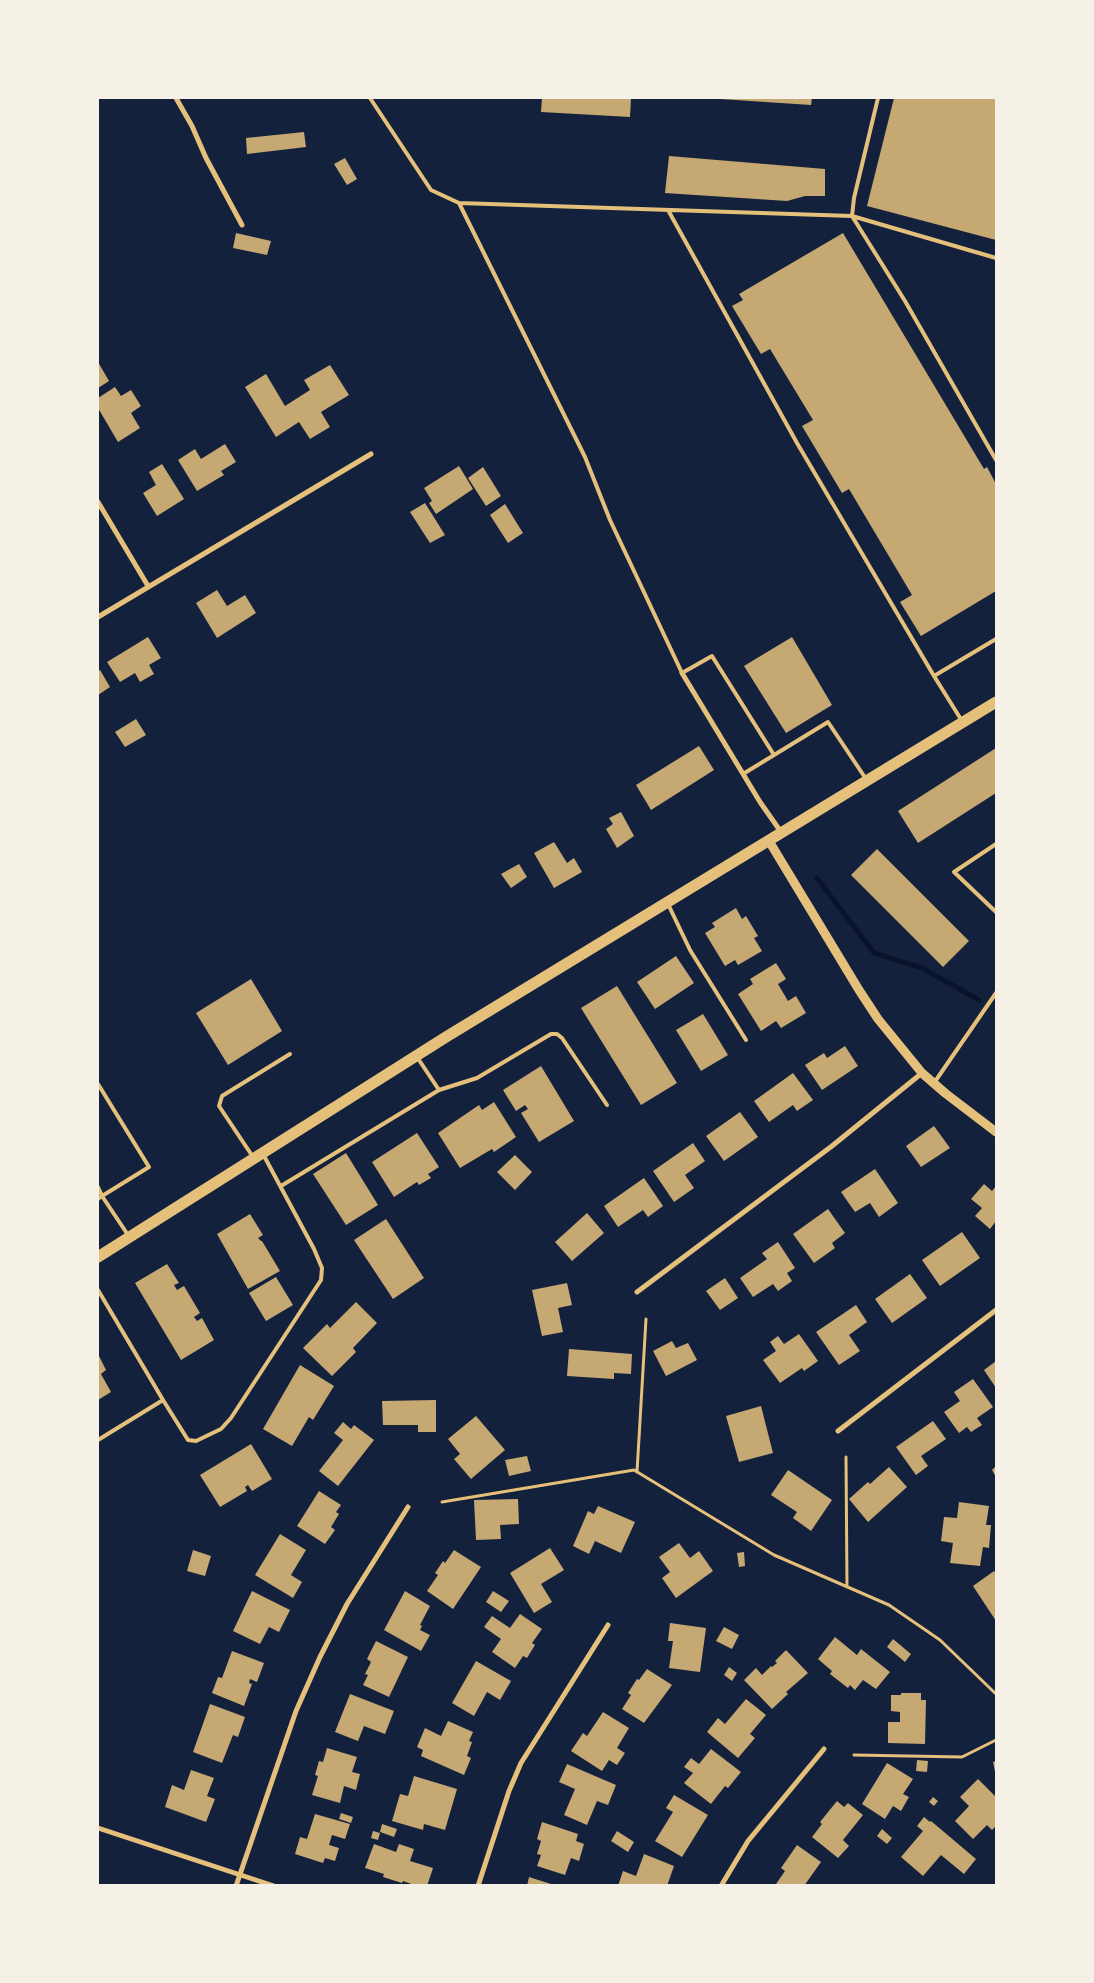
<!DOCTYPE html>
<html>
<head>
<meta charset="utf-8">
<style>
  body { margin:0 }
  #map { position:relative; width:1094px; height:1983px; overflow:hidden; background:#14213d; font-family:"DejaVu Sans",sans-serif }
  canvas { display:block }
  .frame { position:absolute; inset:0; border:99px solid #f6f1e7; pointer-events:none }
</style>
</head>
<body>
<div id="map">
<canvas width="1094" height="1983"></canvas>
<div class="frame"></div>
</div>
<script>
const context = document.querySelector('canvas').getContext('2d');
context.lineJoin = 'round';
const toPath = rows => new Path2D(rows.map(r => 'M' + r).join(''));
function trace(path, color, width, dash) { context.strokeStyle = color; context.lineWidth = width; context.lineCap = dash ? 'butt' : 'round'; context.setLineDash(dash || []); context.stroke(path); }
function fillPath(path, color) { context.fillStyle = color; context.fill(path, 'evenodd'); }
trace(toPath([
  [817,878,874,953,922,968,979,1000]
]), '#0b132b', 5);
fillPath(toPath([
  [542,98,631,98,630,117,541,112],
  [720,98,812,98,811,105,720,99],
  [894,98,996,98,996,240,867,206],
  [304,132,306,147,247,154,246,138],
  [669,156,825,169,825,196,805,196,787,201,665,193],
  [345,158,357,179,347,185,334,164],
  [236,233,271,241,267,255,233,248],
  [843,233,984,469,987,467,996,484,996,591,921,636,900,602,912,595,849,489,842,493,802,426,813,420,770,349,761,354,732,306,743,300,739,294],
  [98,362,109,381,98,388],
  [330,365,349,395,321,412,330,427,310,439,299,422,276,437,245,387,266,374,285,406,310,390,304,380],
  [115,387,121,396,131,390,141,406,131,413,140,428,118,442,98,408,98,398],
  [225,444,236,462,221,471,224,475,197,491,178,460,195,449,201,459],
  [162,464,184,499,157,516,143,493,156,485,149,472],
  [459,466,473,489,436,514,429,503,432,501,424,488],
  [483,467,501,496,486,506,468,478],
  [425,503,445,535,430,543,410,512],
  [505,504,523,533,508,543,490,515],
  [217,590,227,606,245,595,256,613,217,638,196,603],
  [148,637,161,658,149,665,154,674,140,682,135,673,120,682,107,662],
  [792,637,832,705,786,733,744,666],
  [100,670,110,687,98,695,98,671],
  [136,719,146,735,125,747,115,732],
  [699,746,714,770,651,810,636,785],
  [996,748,996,793,918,843,898,811],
  [621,812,634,836,617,848,606,829,613,824,609,818],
  [554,842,567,863,574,858,582,872,554,888,534,853],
  [877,849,969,941,943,967,851,875],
  [519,864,527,877,511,888,501,874],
  [736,908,742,919,746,916,758,936,754,938,762,951,738,965,735,960,725,966,705,933,715,927,712,923],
  [676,956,694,983,655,1009,637,982],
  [776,963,786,979,778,984,788,1001,796,996,806,1013,781,1028,776,1021,761,1031,738,994,753,984,750,979],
  [251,979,282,1031,228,1065,196,1013],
  [617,986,677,1083,641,1105,581,1008],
  [703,1014,728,1055,701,1071,676,1030],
  [845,1046,858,1066,822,1090,805,1065,824,1053,827,1058],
  [541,1066,574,1121,539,1142,521,1113,528,1109,525,1105,516,1111,503,1090],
  [793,1073,813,1100,797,1111,793,1105,769,1122,754,1101],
  [494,1102,516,1137,494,1152,492,1149,460,1168,438,1133,479,1105,482,1110],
  [740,1112,758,1137,724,1161,706,1136],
  [934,1126,950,1148,921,1167,906,1146],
  [417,1133,439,1167,428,1174,431,1178,419,1185,417,1182,394,1197,372,1162],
  [693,1143,705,1161,685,1175,694,1188,674,1202,653,1171],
  [346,1153,378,1205,346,1225,313,1174],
  [515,1155,532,1172,515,1190,497,1172],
  [875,1169,898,1203,879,1217,870,1203,855,1212,841,1192],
  [644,1178,663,1206,648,1217,643,1210,618,1227,604,1206],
  [984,1184,992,1191,996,1186,996,1221,990,1229,975,1216,982,1208,971,1199],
  [828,1209,845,1233,832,1243,835,1248,814,1263,793,1234],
  [587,1213,604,1233,572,1261,555,1242],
  [250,1214,263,1235,258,1238,261,1241,262,1241,280,1271,248,1289,217,1234],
  [386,1219,424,1278,393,1299,354,1240],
  [962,1232,980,1258,940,1286,922,1260],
  [778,1242,795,1268,787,1273,792,1281,778,1291,773,1284,753,1297,740,1278,767,1259,762,1253],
  [167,1264,179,1283,174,1285,177,1290,184,1286,200,1313,194,1317,197,1321,202,1318,214,1340,181,1360,135,1283],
  [910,1274,927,1298,892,1323,875,1299],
  [276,1277,293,1305,266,1321,249,1293],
  [725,1278,738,1298,720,1310,706,1291],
  [567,1283,572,1305,558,1308,563,1332,542,1336,532,1290],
  [356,1302,377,1323,353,1348,356,1352,332,1376,303,1348,327,1324,330,1328],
  [856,1305,867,1322,849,1335,860,1351,839,1365,816,1332],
  [799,1334,818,1361,804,1371,802,1368,780,1383,763,1360,776,1351,770,1342,778,1336,784,1344],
  [672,1341,676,1348,688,1343,697,1360,666,1376,653,1351],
  [569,1349,632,1354,631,1374,614,1373,614,1379,567,1376],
  [98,1354,106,1370,101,1374,111,1392,98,1400],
  [996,1361,996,1388,984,1370],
  [300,1365,334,1386,313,1420,309,1417,292,1446,263,1429],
  [973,1379,993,1407,977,1418,982,1425,971,1432,967,1427,959,1433,944,1412,960,1401,954,1392],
  [436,1400,436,1432,418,1432,418,1425,383,1425,382,1401],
  [761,1406,773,1453,739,1462,726,1416],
  [476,1416,505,1450,471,1479,454,1459,460,1454,448,1439],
  [933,1421,946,1439,921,1456,928,1466,916,1475,896,1447],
  [343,1422,351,1429,354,1425,374,1440,338,1486,319,1471,343,1440,334,1433],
  [251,1444,272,1479,252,1491,248,1485,245,1487,247,1491,220,1507,200,1475],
  [527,1456,531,1471,509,1476,505,1460],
  [996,1466,996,1477,992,1470],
  [889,1467,907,1487,868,1522,849,1499,868,1482,870,1484],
  [788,1470,832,1500,811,1531,793,1518,797,1512,771,1495],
  [319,1491,341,1505,336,1512,339,1514,331,1527,335,1530,325,1544,297,1526],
  [518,1499,519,1524,500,1525,501,1539,476,1540,474,1500],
  [959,1502,989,1506,986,1525,991,1525,989,1548,983,1547,980,1566,950,1563,953,1543,941,1541,944,1517,957,1518],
  [598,1506,635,1522,621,1553,595,1541,589,1554,573,1546,588,1511,594,1514],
  [280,1534,306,1550,291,1575,302,1582,293,1598,255,1575],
  [679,1543,690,1558,699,1551,713,1571,676,1598,662,1578,670,1572,659,1557],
  [550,1548,564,1570,541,1584,552,1602,534,1613,510,1573],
  [193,1550,211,1556,205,1576,187,1571],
  [454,1550,481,1567,453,1609,427,1591,438,1575,435,1573,443,1561,445,1563],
  [744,1552,745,1566,739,1567,737,1553],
  [994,1571,996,1574,996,1621,973,1586],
  [252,1591,290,1610,279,1632,269,1627,260,1644,233,1631],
  [405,1591,430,1606,420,1625,422,1626,420,1630,430,1635,421,1651,384,1630],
  [493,1591,509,1601,501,1612,486,1602],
  [520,1614,542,1629,532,1643,535,1645,527,1658,523,1656,515,1668,492,1652,501,1639,484,1627,492,1616,510,1628],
  [670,1623,706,1628,700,1672,669,1668,673,1641,668,1641],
  [724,1627,739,1635,732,1649,716,1641],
  [835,1637,857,1655,861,1649,890,1672,876,1689,863,1680,855,1690,850,1685,848,1688,830,1674,832,1671,818,1659],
  [893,1639,911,1654,905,1662,887,1647],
  [376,1641,408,1657,389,1697,363,1685,368,1675,365,1674,371,1662,367,1659],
  [786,1650,808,1673,786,1692,788,1694,772,1709,744,1680,756,1668,762,1675,771,1666,772,1667,777,1663,775,1661],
  [232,1651,264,1663,257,1682,250,1679,249,1683,252,1684,244,1706,212,1693,218,1677,222,1678],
  [476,1661,511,1681,500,1700,487,1692,474,1716,452,1703],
  [729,1667,737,1673,732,1681,724,1675],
  [647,1669,672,1685,644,1723,622,1709,631,1695,628,1693,637,1679,639,1680],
  [901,1693,921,1693,921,1700,926,1700,925,1744,888,1743,888,1722,900,1722,900,1712,891,1711,891,1695,901,1695],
  [350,1694,394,1711,385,1734,364,1726,358,1741,335,1732],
  [746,1699,766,1715,750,1734,755,1738,738,1758,707,1732,718,1718,725,1724],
  [210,1704,245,1717,238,1737,233,1735,222,1763,193,1752],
  [603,1712,629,1728,617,1748,625,1753,617,1765,609,1760,602,1771,571,1751,583,1733,587,1736],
  [448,1721,473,1732,469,1741,472,1742,467,1756,471,1758,464,1775,421,1756,423,1750,417,1747,425,1728,441,1736],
  [327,1748,357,1757,352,1772,360,1774,356,1790,344,1786,340,1803,312,1795,318,1776,315,1775,319,1761,323,1762],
  [711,1749,741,1772,728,1788,725,1786,711,1804,684,1783,693,1773,684,1767,691,1758,699,1764],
  [917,1760,928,1761,927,1772,916,1771],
  [996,1761,996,1776,993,1762],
  [887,1763,913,1779,903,1794,909,1797,901,1811,893,1806,885,1819,862,1804],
  [567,1764,616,1785,608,1805,597,1801,587,1825,564,1815,575,1789,559,1782],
  [191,1770,214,1778,207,1796,215,1799,206,1822,165,1807,172,1785,184,1790],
  [414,1776,457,1789,445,1830,424,1824,423,1830,392,1821,400,1794,408,1796],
  [978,1779,996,1797,996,1826,992,1830,987,1825,973,1839,955,1821,969,1806,960,1797],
  [674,1795,708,1815,682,1857,655,1841,673,1812,666,1808],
  [933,1797,938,1801,934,1806,929,1802],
  [837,1801,844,1807,848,1803,863,1815,843,1840,849,1846,838,1858,812,1837,822,1824,820,1822],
  [341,1813,353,1817,351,1823,339,1819],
  [315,1814,350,1824,345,1839,332,1835,329,1845,339,1848,335,1861,325,1858,323,1863,295,1854,300,1837,307,1839],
  [924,1817,930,1822,931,1821,976,1859,964,1874,941,1855,923,1876,901,1857,923,1831,917,1826],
  [542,1822,578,1834,576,1841,584,1844,579,1861,571,1858,565,1875,537,1866,541,1855,537,1854,541,1841,537,1839],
  [382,1824,397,1829,394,1837,380,1832],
  [882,1829,892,1838,887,1844,877,1836],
  [373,1831,380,1833,378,1840,371,1838],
  [617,1831,634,1842,628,1852,611,1841],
  [374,1844,396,1852,399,1844,414,1849,410,1861,433,1868,427,1886,417,1886,403,1881,402,1883,383,1877,384,1874,365,1868],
  [797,1845,821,1862,804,1886,778,1886,776,1884,785,1871,781,1868],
  [644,1854,674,1866,667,1886,618,1886,623,1871,636,1876],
  [529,1877,554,1885,554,1886,527,1886]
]), '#c6a872');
trace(toPath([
  [846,1457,847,1587],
  [637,1472,646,1319],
  [442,1502,634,1470,774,1555,889,1605,940,1640,996,1694],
  [854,1755,962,1757,996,1740]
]), '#e5c07b', 3);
trace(toPath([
  [370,98,431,190,459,203,852,216,854,198,878,98],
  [459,203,585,457,610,520,682,673,712,656,774,755],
  [668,210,797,443,934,676],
  [996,258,852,216,905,301,996,460],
  [962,721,934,676,996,639],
  [743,774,828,722,866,779],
  [996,844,954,872,996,912],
  [668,904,690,950,746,1040],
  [417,1057,439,1090],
  [934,1083,996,993],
  [98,1084,149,1167,102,1196,98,1187],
  [253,1157,219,1106,222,1096,290,1054],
  [281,1186,439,1090,477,1078,551,1034,557,1034,562,1038,607,1105],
  [98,1199,102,1196,128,1235],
  [98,1290,163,1400,98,1440],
  [163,1400,188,1440,196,1441,221,1429,231,1418,321,1280,322,1268,314,1249,263,1154]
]), '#e5c07b', 4);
trace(toPath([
  [176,98,192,126,206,158,242,225],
  [98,502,148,586],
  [98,617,371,454],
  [682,673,760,802,781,832],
  [637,1292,832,1146,922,1073],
  [838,1431,996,1310],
  [98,1828,274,1886],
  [236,1886,296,1711,320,1657,347,1604,408,1507],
  [478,1886,509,1791,521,1763,608,1625],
  [721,1886,748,1841,824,1749]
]), '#e5c07b', 5);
trace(toPath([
  [769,841,859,990,878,1019,922,1073,945,1093,996,1132]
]), '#e5c07b', 9);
trace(toPath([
  [98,1257,446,1037,996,702]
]), '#e5c07b', 11);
</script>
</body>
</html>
